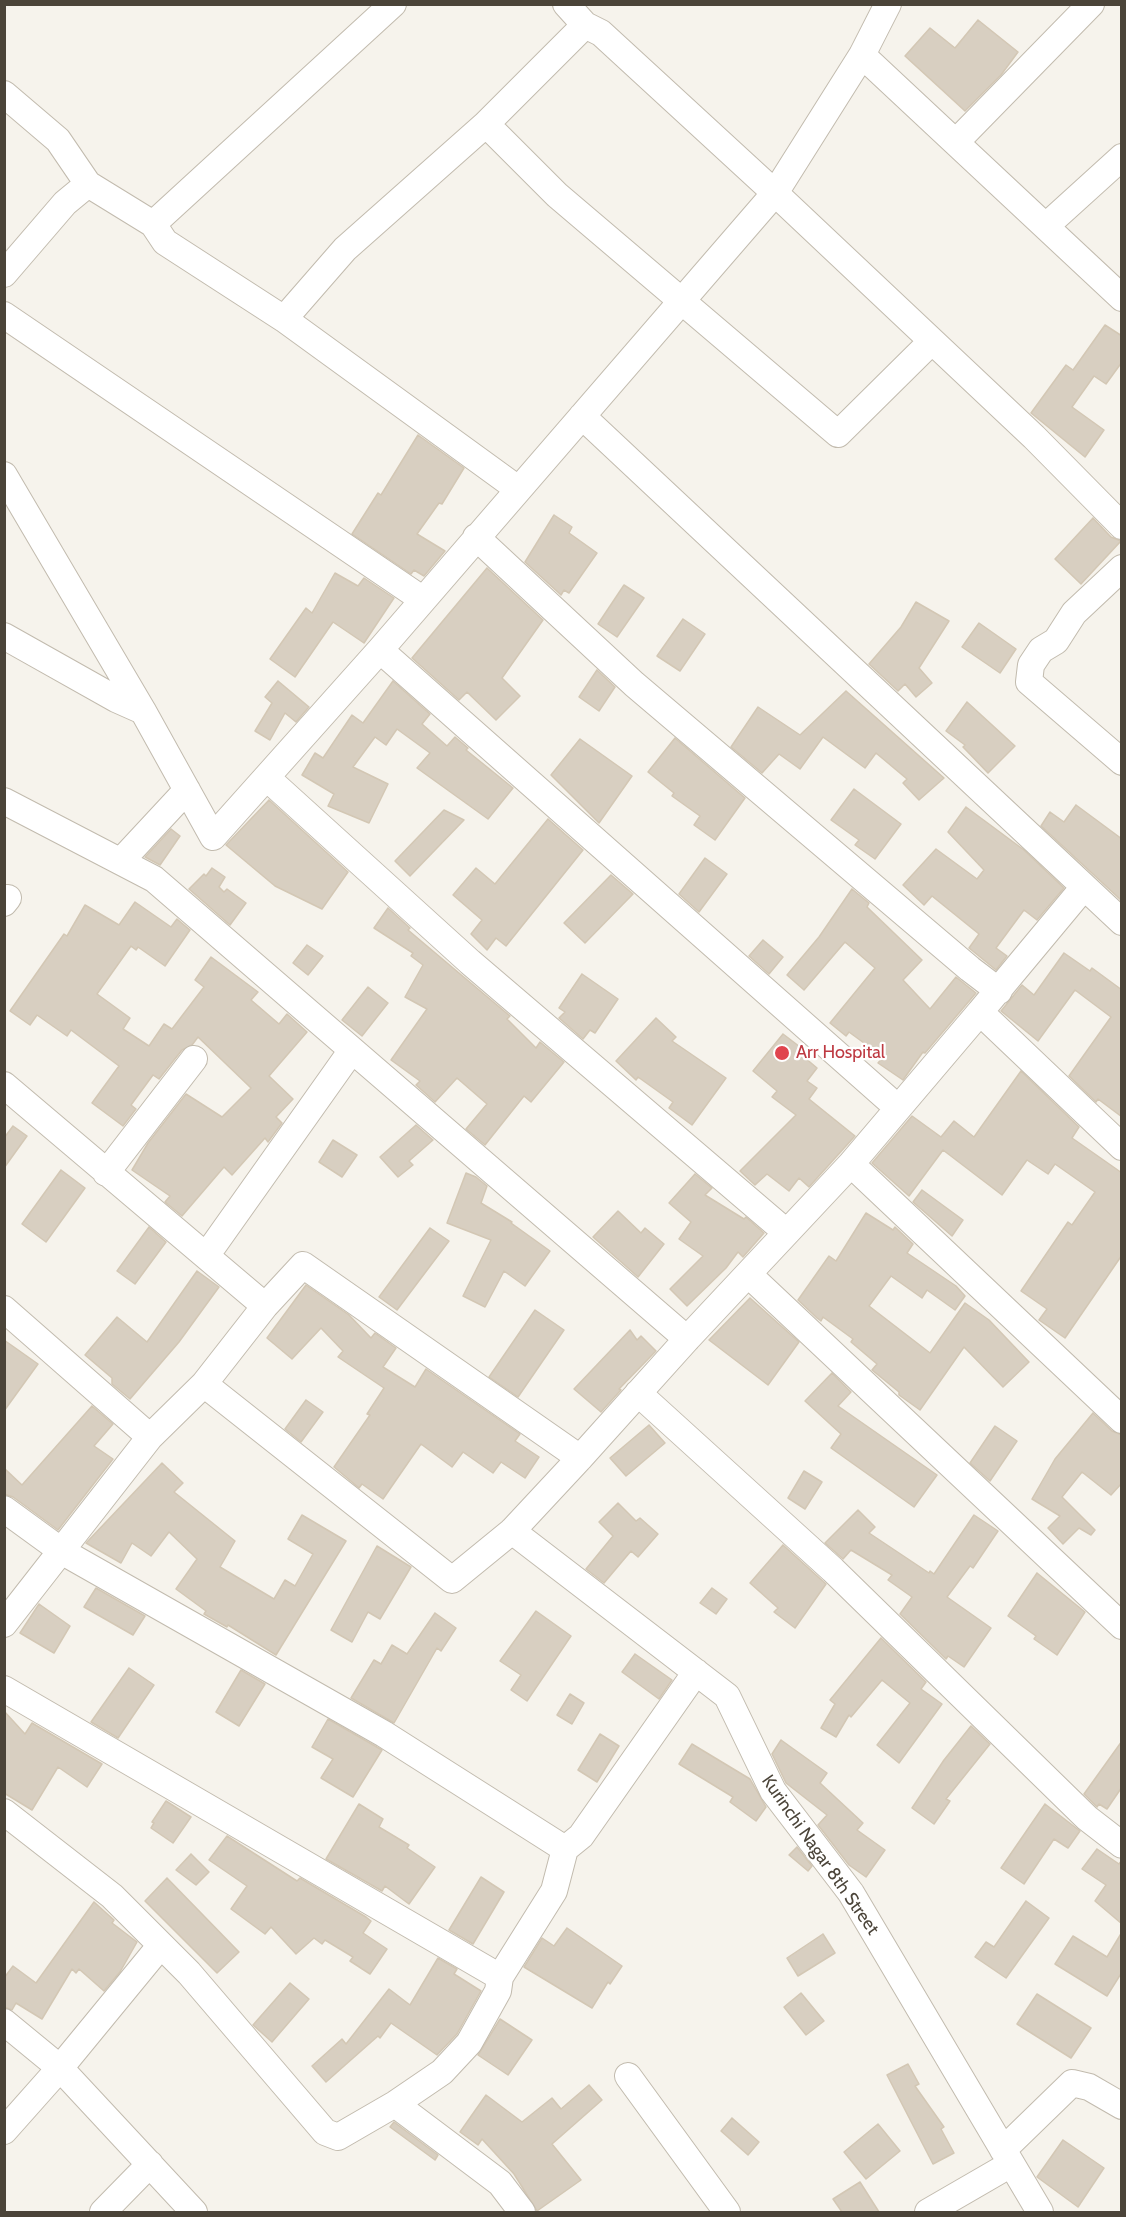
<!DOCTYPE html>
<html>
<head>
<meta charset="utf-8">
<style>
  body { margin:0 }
  #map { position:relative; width:1126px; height:2217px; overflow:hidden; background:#f6f3ec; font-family:Cabin,sans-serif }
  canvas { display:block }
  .frame { position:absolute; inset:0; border:6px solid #4b4439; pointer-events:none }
</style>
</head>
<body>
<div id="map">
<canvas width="1126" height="2217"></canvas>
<div class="frame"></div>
</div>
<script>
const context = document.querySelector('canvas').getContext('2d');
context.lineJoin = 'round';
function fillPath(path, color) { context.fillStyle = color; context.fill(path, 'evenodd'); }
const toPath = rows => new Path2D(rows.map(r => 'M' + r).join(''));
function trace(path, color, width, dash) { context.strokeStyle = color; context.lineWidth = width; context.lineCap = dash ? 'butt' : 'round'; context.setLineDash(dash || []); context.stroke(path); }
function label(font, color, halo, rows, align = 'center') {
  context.font = font + ' Cabin,sans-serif'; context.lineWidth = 4.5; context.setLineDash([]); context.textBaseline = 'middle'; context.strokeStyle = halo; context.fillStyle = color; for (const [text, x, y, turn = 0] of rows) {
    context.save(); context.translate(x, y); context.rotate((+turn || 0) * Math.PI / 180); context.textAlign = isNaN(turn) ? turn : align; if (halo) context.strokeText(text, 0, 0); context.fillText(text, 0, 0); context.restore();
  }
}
const building = toPath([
  [978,20,1018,52,1001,75,965,111,905,56,930,28,955,48,978,20],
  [1105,325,1122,336,1122,362,1106,384,1094,376,1072,407,1104,430,1085,457,1031,413,1066,365,1073,370,1105,325],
  [418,435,464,468,442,504,439,503,417,534,445,551,424,576,414,570,411,574,352,534,378,493,381,495,418,435],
  [554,515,572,527,569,533,597,553,569,593,564,590,561,595,525,562,554,515],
  [1093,518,1111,537,1121,541,1081,584,1055,559,1093,518],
  [487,568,543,620,502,678,520,696,496,720,467,692,459,700,412,658,487,568],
  [335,573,358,586,364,578,394,598,364,643,333,622,295,677,270,659,306,608,312,613,335,573],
  [624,585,644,598,617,637,598,624,624,585],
  [916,602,949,621,919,668,932,683,916,697,905,684,898,691,869,664,901,627,916,602],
  [683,619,705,634,680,671,657,656,683,619],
  [979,623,1016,649,1000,673,962,647,979,623],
  [597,670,615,687,599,711,579,697,597,670],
  [278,681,309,707,296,722,285,713,270,740,255,731,272,703,265,697,278,681],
  [393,681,430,714,422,724,447,746,455,737,468,748,466,750,513,788,488,819,417,768,430,753,397,729,386,745,375,737,353,767,388,784,369,823,328,806,334,794,302,775,315,753,323,758,352,715,363,723,393,681],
  [846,691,944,778,919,800,903,783,907,779,876,753,865,768,823,737,800,769,779,754,762,773,731,747,758,707,800,735,846,691],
  [967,702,1015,746,988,773,963,747,965,745,946,731,967,702],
  [675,738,745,798,715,840,694,825,700,816,672,796,674,793,648,772,675,738],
  [580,739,632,776,599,823,551,775,580,739],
  [854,789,901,824,875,859,855,845,859,840,831,820,854,789],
  [269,800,348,872,322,909,275,886,226,845,269,800],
  [1076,805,1122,839,1122,901,1041,826,1050,812,1064,822,1076,805],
  [966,807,1024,850,1064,888,1037,920,1024,910,996,948,1007,956,996,970,969,948,979,934,932,896,924,905,903,885,936,849,977,879,984,870,948,832,966,807],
  [444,810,464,820,410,876,395,861,444,810],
  [548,819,583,850,506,946,496,938,487,950,471,934,482,920,453,895,476,868,495,884,548,819],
  [171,829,180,836,160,865,145,857,171,829],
  [705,858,727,874,699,912,679,894,705,858],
  [212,868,225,877,219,887,224,892,227,889,246,903,230,925,189,889,204,874,206,876,212,868],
  [611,875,633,894,585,943,564,923,611,875],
  [852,889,869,903,867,907,922,960,903,980,930,1009,956,977,976,993,925,1053,923,1052,903,1080,878,1063,883,1057,849,1032,846,1036,830,1023,875,968,845,942,804,990,787,975,819,937,852,889],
  [135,902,171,927,177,919,190,930,165,966,138,947,136,950,131,946,97,994,130,1018,123,1029,149,1046,164,1024,172,1029,204,987,195,980,211,957,258,992,251,1000,279,1024,287,1014,307,1032,269,1076,293,1099,276,1117,282,1123,268,1142,265,1138,232,1175,224,1167,182,1216,165,1202,170,1196,132,1170,148,1143,186,1094,222,1117,251,1088,198,1037,192,1045,182,1050,159,1079,153,1075,131,1105,136,1109,123,1126,92,1103,119,1066,71,1030,67,1036,37,1015,30,1025,10,1011,64,934,67,936,85,905,119,925,135,902],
  [388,908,410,928,408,930,510,1016,507,1019,536,1048,540,1042,564,1062,531,1102,524,1096,485,1145,466,1129,487,1104,457,1078,435,1102,416,1085,420,1081,391,1060,427,1009,405,997,423,965,411,956,413,953,374,928,388,908],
  [763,940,783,957,769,974,749,956,763,940],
  [307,945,323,956,308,975,293,963,307,945],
  [1064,953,1090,971,1092,968,1122,990,1122,1117,1098,1099,1096,1102,1069,1076,1111,1017,1075,990,1038,1041,1001,1011,1022,985,1034,995,1064,953],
  [582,974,618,999,595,1033,590,1030,583,1039,559,1018,565,1012,559,1008,582,974],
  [368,987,388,1003,362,1036,342,1020,368,987],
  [656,1018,676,1037,672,1041,726,1078,692,1125,669,1108,673,1102,638,1077,636,1080,616,1061,656,1018],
  [783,1034,808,1053,804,1057,817,1068,807,1081,817,1088,809,1099,855,1136,809,1187,799,1178,789,1191,767,1174,755,1185,740,1171,796,1115,772,1097,777,1091,753,1071,783,1034],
  [1021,1071,1079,1127,1072,1138,1122,1173,1122,1255,1065,1338,1039,1320,1047,1309,1021,1291,1068,1222,1072,1225,1095,1192,1055,1164,1048,1174,1027,1160,1002,1195,943,1150,909,1196,872,1163,912,1116,941,1137,954,1121,974,1137,1021,1071],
  [416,1125,433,1140,409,1161,413,1165,398,1177,380,1157,416,1125],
  [13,1126,27,1136,4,1168,4,1138,13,1126],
  [333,1140,357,1155,342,1177,319,1162,333,1140],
  [61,1170,85,1188,46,1242,22,1224,61,1170],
  [466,1173,476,1177,487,1186,481,1203,512,1222,511,1223,550,1251,525,1286,504,1271,485,1307,463,1296,491,1240,447,1223,466,1173],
  [695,1174,712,1188,705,1195,744,1219,746,1217,764,1233,743,1257,738,1252,726,1268,687,1306,670,1289,703,1256,679,1239,691,1222,669,1203,695,1174],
  [922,1190,963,1220,952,1236,913,1202,922,1190],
  [618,1211,641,1233,645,1228,664,1244,638,1277,593,1237,618,1211],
  [866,1213,893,1230,895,1227,913,1244,907,1253,956,1286,965,1296,955,1310,927,1290,922,1298,891,1276,869,1306,930,1353,965,1303,989,1320,1029,1362,1003,1387,964,1347,920,1410,899,1395,899,1392,872,1370,877,1364,851,1342,853,1339,823,1317,821,1321,817,1318,798,1300,829,1256,836,1261,866,1213],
  [149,1227,166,1242,135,1284,117,1271,149,1227],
  [430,1228,449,1241,397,1310,379,1297,430,1228],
  [197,1271,219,1287,179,1342,130,1399,112,1384,112,1378,85,1355,117,1317,147,1342,197,1271],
  [306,1285,349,1315,371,1338,375,1333,396,1348,383,1367,415,1387,426,1369,520,1434,515,1441,539,1457,525,1478,501,1462,493,1473,463,1452,452,1467,421,1444,383,1499,362,1484,359,1488,334,1467,370,1415,367,1414,384,1388,338,1357,343,1351,321,1328,292,1359,267,1338,306,1285],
  [750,1298,799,1342,768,1385,709,1340,750,1298],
  [535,1310,564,1330,518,1397,489,1377,535,1310],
  [630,1330,637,1340,641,1336,656,1351,619,1389,621,1390,601,1412,574,1389,630,1330],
  [4,1340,38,1364,4,1411,4,1340],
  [832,1373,851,1392,838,1406,937,1475,914,1507,831,1448,841,1434,805,1401,832,1373],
  [306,1400,323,1412,301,1442,285,1429,306,1400],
  [92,1406,113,1424,94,1446,113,1459,58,1530,13,1497,4,1494,4,1468,22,1485,92,1406],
  [1093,1413,1112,1431,1122,1435,1122,1483,1111,1495,1082,1472,1062,1497,1095,1530,1091,1535,1079,1528,1063,1544,1048,1528,1060,1516,1032,1499,1055,1459,1093,1413],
  [649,1425,665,1443,626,1476,610,1458,649,1425],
  [995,1426,1017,1441,990,1481,970,1463,995,1426],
  [162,1463,183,1483,174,1492,235,1541,220,1567,274,1599,285,1580,295,1586,313,1554,288,1539,302,1515,346,1541,276,1655,228,1625,227,1627,204,1614,206,1611,176,1589,197,1559,169,1532,151,1556,132,1543,121,1563,86,1543,162,1463],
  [804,1471,822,1482,805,1509,788,1498,804,1471],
  [618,1503,636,1521,640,1518,658,1534,638,1557,631,1551,604,1583,586,1569,613,1536,599,1522,618,1503],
  [858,1510,875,1527,869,1533,929,1573,930,1571,934,1574,974,1515,998,1531,973,1568,970,1566,947,1597,991,1628,964,1667,948,1656,946,1659,900,1614,912,1597,888,1580,892,1575,851,1550,843,1559,825,1543,858,1510],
  [783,1545,826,1584,795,1628,774,1612,778,1608,750,1583,783,1545],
  [377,1546,411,1567,380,1619,368,1612,352,1642,331,1630,377,1546],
  [1037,1573,1085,1612,1057,1655,1034,1639,1036,1636,1008,1616,1037,1573],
  [96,1588,145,1616,133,1635,84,1607,96,1588],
  [712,1588,727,1599,716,1614,700,1603,712,1588],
  [39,1604,70,1626,54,1653,20,1633,39,1604],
  [536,1611,571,1636,527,1701,511,1690,521,1675,500,1661,536,1611],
  [435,1613,456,1628,441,1651,437,1648,394,1723,351,1698,374,1660,381,1664,392,1645,407,1654,435,1613],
  [881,1638,926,1682,921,1689,942,1704,899,1763,877,1745,910,1703,882,1680,851,1717,849,1715,836,1737,821,1728,835,1704,830,1700,881,1638],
  [635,1654,672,1680,659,1699,622,1672,635,1654],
  [129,1668,154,1685,118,1738,91,1722,129,1668],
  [241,1670,265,1684,239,1726,216,1712,241,1670],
  [570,1694,584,1703,572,1724,557,1715,570,1694],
  [4,1711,25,1734,32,1723,102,1764,87,1787,58,1767,32,1810,4,1793,4,1711],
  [328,1719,382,1750,353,1797,321,1778,333,1759,312,1747,328,1719],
  [971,1726,990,1744,946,1799,950,1801,934,1824,912,1808,944,1760,971,1726],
  [600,1734,619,1746,597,1782,578,1770,600,1734],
  [781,1740,827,1773,820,1783,863,1823,857,1830,885,1850,866,1877,849,1865,818,1825,827,1815,786,1783,772,1754,781,1740],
  [1122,1741,1122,1787,1107,1809,1099,1804,1097,1807,1084,1794,1122,1741],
  [692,1744,750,1779,766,1807,756,1821,730,1802,733,1797,679,1764,692,1744],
  [166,1801,191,1817,173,1843,151,1828,154,1823,152,1822,166,1801],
  [359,1804,383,1819,379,1827,409,1845,407,1848,435,1867,409,1904,385,1886,382,1891,326,1859,359,1804],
  [1045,1804,1080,1831,1068,1848,1054,1839,1024,1884,1001,1868,1045,1804],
  [227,1836,297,1881,300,1878,366,1917,371,1921,363,1933,387,1949,370,1974,350,1961,353,1957,325,1940,322,1944,314,1938,296,1954,271,1927,265,1934,231,1909,247,1886,209,1860,227,1836],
  [797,1847,812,1866,808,1871,789,1855,797,1847],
  [1097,1849,1119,1864,1122,1860,1122,1924,1095,1901,1106,1885,1082,1869,1097,1849],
  [191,1854,209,1872,196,1885,176,1870,191,1854],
  [481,1877,504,1892,473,1944,449,1930,481,1877],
  [167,1878,239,1952,217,1973,145,1901,167,1878],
  [1026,1901,1049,1918,1006,1978,975,1957,986,1942,994,1947,1026,1901],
  [94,1902,114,1920,112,1923,137,1942,120,1972,104,1991,79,1969,76,1973,72,1969,42,2019,16,2003,12,2010,4,2007,4,1978,13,1966,36,1983,94,1902],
  [567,1928,622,1966,610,1984,608,1982,592,2008,524,1967,542,1938,554,1946,567,1928],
  [1122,1932,1122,1972,1107,1996,1055,1964,1073,1936,1107,1957,1122,1932],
  [823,1934,835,1953,798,1976,787,1958,823,1934],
  [438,1958,457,1969,454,1974,481,1991,457,2034,437,2055,391,2023,380,2038,378,2036,326,2082,312,2066,342,2039,346,2044,389,1989,410,2005,438,1958],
  [290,1983,309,1999,272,2042,253,2025,290,1983],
  [801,1993,824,2021,806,2035,784,2007,801,1993],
  [1037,1994,1091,2028,1071,2058,1017,2024,1037,1994],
  [500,2019,532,2040,508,2075,478,2055,500,2019],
  [908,2064,919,2084,915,2086,944,2127,941,2129,954,2153,933,2164,887,2075,908,2064],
  [589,2085,602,2100,552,2144,581,2180,537,2211,514,2174,482,2139,478,2145,460,2132,486,2095,522,2122,552,2098,561,2109,589,2085],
  [732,2118,759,2142,748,2155,721,2131,732,2118],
  [394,2122,438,2155,435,2160,390,2127,394,2122],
  [878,2124,900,2151,866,2179,844,2152,878,2124],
  [1063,2140,1104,2168,1078,2207,1037,2177,1063,2140],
  [860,2182,879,2212,842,2212,833,2199,860,2182]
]);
fillPath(building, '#d8cfc1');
trace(building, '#d3c7b4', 1.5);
const street = toPath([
  [566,4,585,25,601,33,775,193,1034,437,1122,526],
  [862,55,1122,298],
  [4,94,58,140,88,184,153,224,165,242,284,319,518,489],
  [486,124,557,195,838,434,932,341],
  [956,142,1091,4],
  [153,224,393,4],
  [1046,226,1122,157],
  [4,274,65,203,88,184],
  [4,315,422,599],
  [284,319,345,249,486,124,585,25],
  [582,416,1122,922],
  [4,475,143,711,213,837,380,650,775,193,862,55,888,4],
  [476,537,634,684,970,969,999,991],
  [1122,568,1074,613,1056,641,1041,650,1031,665,1029,682,1122,762],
  [4,636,116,699,143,711],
  [380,650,898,1108],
  [267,778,470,962,786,1232],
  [4,801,154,879,687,1339],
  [121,861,187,790],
  [1084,887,980,1012,1122,1147],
  [4,903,8,898],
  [4,1085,265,1306,204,1384,150,1437,4,1624],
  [851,1164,1122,1420],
  [106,1173,194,1059],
  [206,1256,352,1050],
  [748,1274,1122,1626],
  [265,1306,303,1265,580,1458],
  [4,1309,150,1437],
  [204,1384,452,1580,512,1531,580,1458,687,1339,851,1164,980,1012],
  [638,1393,833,1570,1087,1818,1122,1845],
  [4,1509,63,1552,384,1734,565,1849],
  [512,1531,727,1696,773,1791,851,1893,1040,2212],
  [4,1689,500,1977],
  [4,1812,112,1896,189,1973,325,2132,338,2137,395,2104,442,2072,469,2043,498,1991,500,1977,554,1891,565,1849,581,1836,696,1672],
  [4,2022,60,2068,194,2212],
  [628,2076,727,2212],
  [395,2104,500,2183,522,2212],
  [4,2131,60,2068,161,1945],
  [1002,2148,1003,2150,1072,2083,1089,2087,1122,2106],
  [103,2212,150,2164],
  [928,2212,1011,2164]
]);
trace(street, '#c2bbae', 28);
trace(street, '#fff', 26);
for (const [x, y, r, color] of [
  [782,1053,8,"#e0444e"]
]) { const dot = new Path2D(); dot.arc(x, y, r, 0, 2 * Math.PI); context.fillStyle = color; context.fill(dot); trace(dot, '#fff', 2); }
label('18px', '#be3a42', '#fff', [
  ["Arr Hospital",796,1053]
], 'left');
label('18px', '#4b4439', '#fff', [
  ["Kurinchi Nagar 8th Street",820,1855,55]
]);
</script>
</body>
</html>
